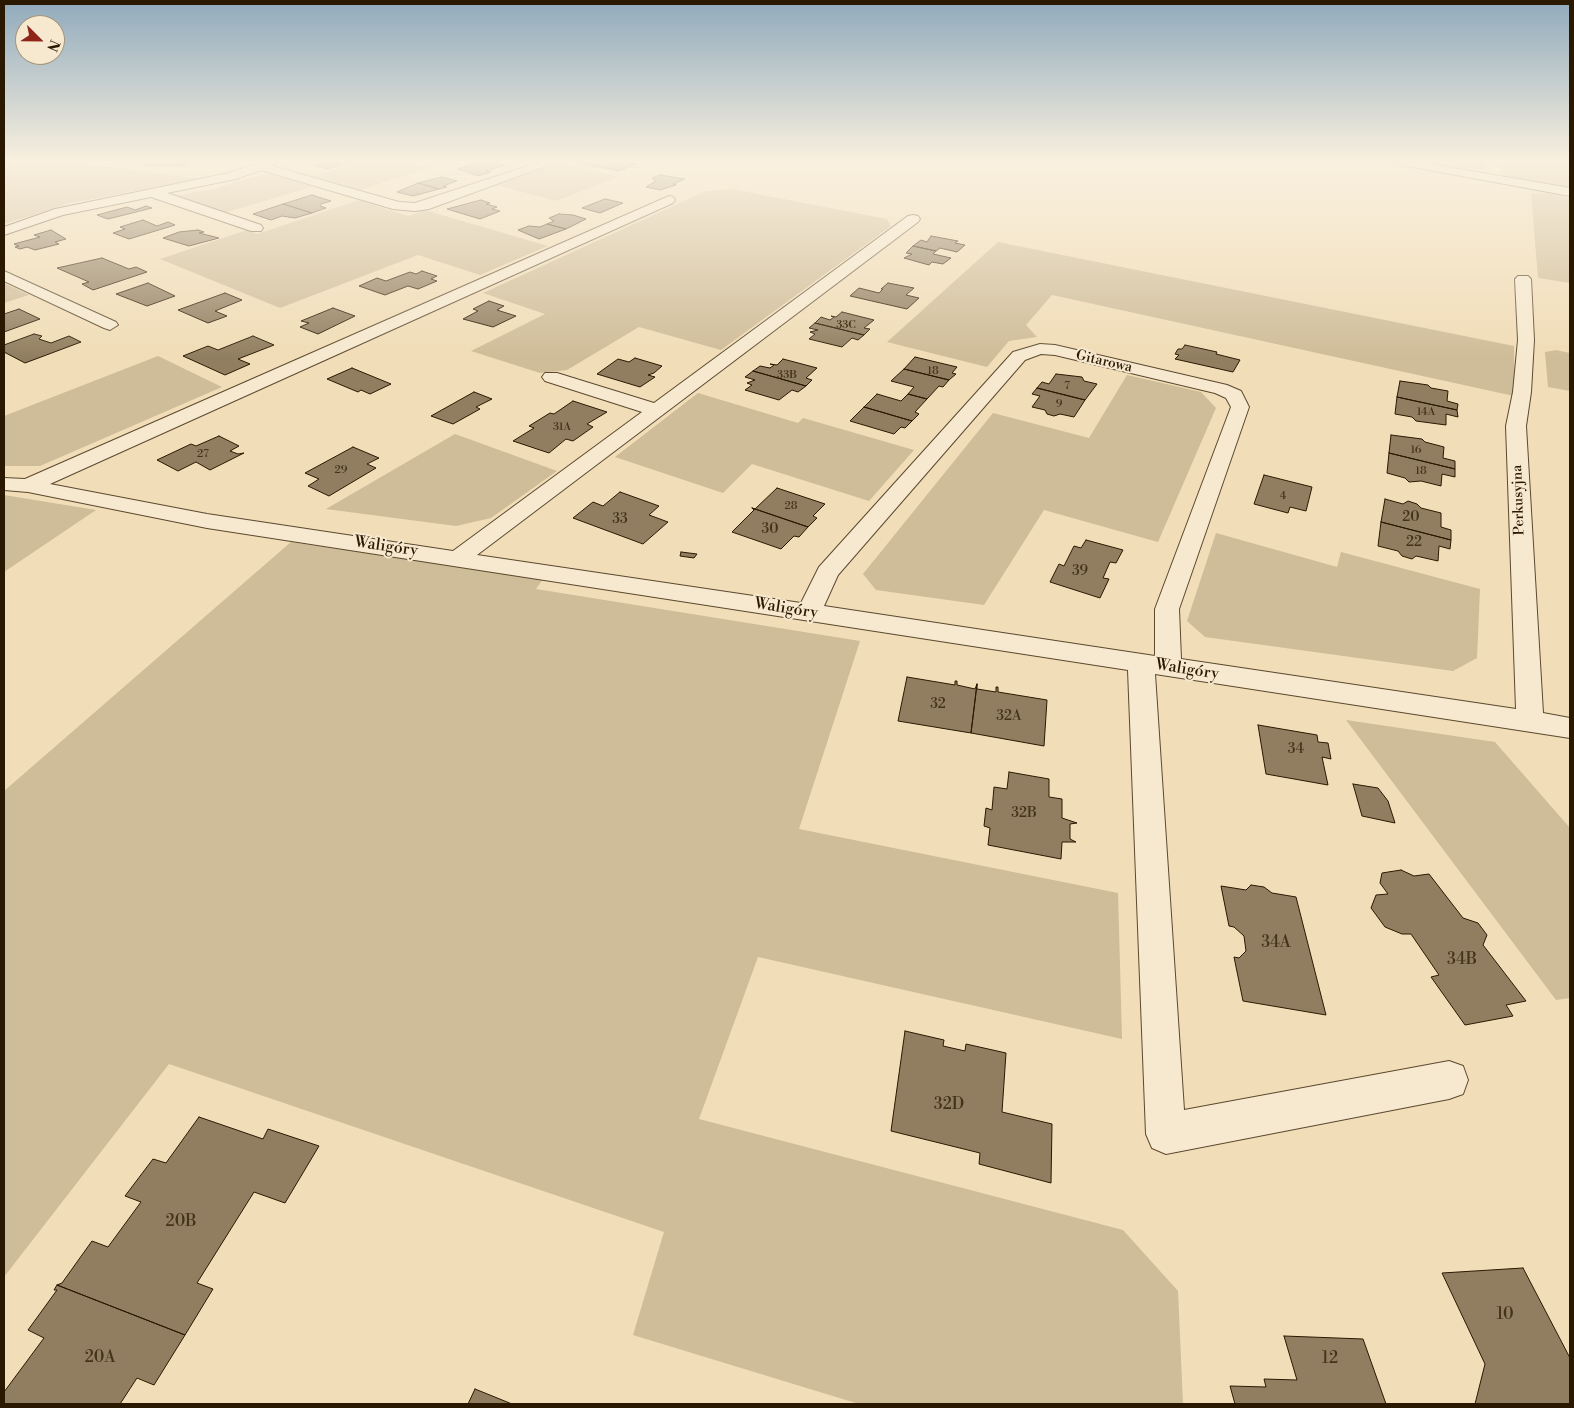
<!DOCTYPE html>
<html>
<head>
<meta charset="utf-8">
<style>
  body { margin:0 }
  #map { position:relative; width:1574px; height:1408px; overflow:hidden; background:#f1ddb7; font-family:"Libre Bodoni",serif }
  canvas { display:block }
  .frame { position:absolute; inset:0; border:5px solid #2a1801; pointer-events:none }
  .north { position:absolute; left:15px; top:15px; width:50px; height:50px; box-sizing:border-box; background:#f6e9d0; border:1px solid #a4957d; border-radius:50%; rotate:113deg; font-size:14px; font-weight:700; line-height:20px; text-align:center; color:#2a1801 }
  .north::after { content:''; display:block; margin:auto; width:18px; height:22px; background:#8f2418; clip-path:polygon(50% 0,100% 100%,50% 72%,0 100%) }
</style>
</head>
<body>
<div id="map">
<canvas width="1574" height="1408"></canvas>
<div class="frame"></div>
<div class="north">N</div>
</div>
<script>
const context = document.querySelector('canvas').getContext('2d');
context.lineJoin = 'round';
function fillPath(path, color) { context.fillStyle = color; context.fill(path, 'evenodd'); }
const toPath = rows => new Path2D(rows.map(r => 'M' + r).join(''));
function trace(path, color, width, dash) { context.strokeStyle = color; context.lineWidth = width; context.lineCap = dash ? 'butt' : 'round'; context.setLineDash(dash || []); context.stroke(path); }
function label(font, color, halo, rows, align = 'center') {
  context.font = font + ' "Libre Bodoni",serif'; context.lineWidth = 4; context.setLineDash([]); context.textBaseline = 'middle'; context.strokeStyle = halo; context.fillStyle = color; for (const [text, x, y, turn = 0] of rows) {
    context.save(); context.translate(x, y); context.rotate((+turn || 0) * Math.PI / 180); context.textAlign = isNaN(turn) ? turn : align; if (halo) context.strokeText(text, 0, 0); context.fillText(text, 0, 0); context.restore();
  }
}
fillPath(toPath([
  [4,161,68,161,200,179,70,203,4,224],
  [366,161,405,161,431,167,360,190,314,176],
  [1417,161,1487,161,1485,169,1474,170],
  [1504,161,1570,161,1570,190,1509,179,1501,173],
  [559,162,618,177,556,201,496,185],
  [273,174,312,187,224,213,175,196,213,189,256,176],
  [732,189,887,219,891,226,721,350,639,327,567,370,540,373,471,351,545,314,483,293,706,191],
  [1545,193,1570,198,1570,283,1538,278,1531,194],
  [359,200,408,216,425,210,548,246,480,275,418,255,280,308,160,259,247,230,257,234],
  [998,242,1514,346,1514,396,1052,295,1026,325,1037,337,1009,341,987,367,887,342],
  [4,283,29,295,4,303],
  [1556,350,1570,353,1570,391,1548,387,1545,352],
  [158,356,222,387,40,466,4,466,4,416],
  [1127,375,1201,392,1216,408,1158,542,1044,510,984,605,876,590,863,574,993,413,1089,438],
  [698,393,798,423,803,418,914,450,869,501,752,464,723,493,615,457],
  [455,434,557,471,491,518,456,526,326,509],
  [4,495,96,510,4,572],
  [1216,533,1337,567,1341,552,1480,589,1477,658,1453,671,1205,637,1187,621],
  [291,542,543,579,536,589,860,641,799,829,1118,893,1122,1039,758,957,699,1119,1123,1230,1178,1291,1183,1404,859,1404,633,1335,664,1232,169,1064,4,1277,4,791],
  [1346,720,1495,742,1570,828,1570,998,1556,1000]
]), '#cfbc98');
const building = toPath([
  [154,161,195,161,183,166,145,165,154,161],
  [314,161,353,161,327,169,317,166,328,163,314,161],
  [584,161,623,161,636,164,619,171,578,163,584,161],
  [478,162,485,164,494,162,505,165,486,171,491,172,478,176,458,169,478,162],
  [660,175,673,177,685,179,673,184,676,185,660,190,646,187,656,181,652,178,660,175],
  [442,177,457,181,443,186,447,187,439,189,418,183,442,177],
  [418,183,439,189,413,196,397,192,418,183],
  [312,195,331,201,321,204,320,206,326,208,312,213,283,204,312,195],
  [605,199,623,203,600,213,582,208,605,199],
  [481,200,490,203,486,204,497,207,492,209,500,211,480,219,447,209,481,200],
  [283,204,312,213,295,218,282,216,271,220,253,214,283,204],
  [146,206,152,208,108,219,97,215,127,207,135,210,146,206],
  [559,214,573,215,586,219,566,229,547,224,554,221,549,218,559,214],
  [143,220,157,226,168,222,175,225,129,239,113,233,125,229,120,227,143,220],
  [547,224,566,229,539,239,518,230,529,226,540,227,547,224],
  [51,230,66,239,55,242,59,244,35,250,27,247,20,249,15,247,19,246,14,244,40,237,34,235,51,230],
  [198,230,204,232,199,233,219,238,189,246,163,238,179,232,198,230],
  [931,236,958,241,955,243,965,245,957,252,940,248,936,251,913,246,921,240,927,242,931,236],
  [913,246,936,251,933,254,951,258,943,264,932,262,929,265,904,258,912,254,906,253,913,246],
  [102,258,129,269,136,267,147,272,93,290,82,284,89,282,57,268,102,258],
  [422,271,437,276,431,279,437,281,418,289,408,286,385,295,359,286,377,278,386,281,410,272,416,274,422,271],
  [148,283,175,296,147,306,116,294,148,283],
  [888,283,914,288,906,295,919,298,907,309,850,296,859,288,879,293,883,289,881,289,888,283],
  [225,293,242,300,215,311,227,316,208,323,178,310,225,293],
  [489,301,504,306,497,310,516,316,493,327,463,319,478,311,473,309,489,301],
  [333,308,355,316,318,334,300,327,309,323,301,321,333,308],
  [19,309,40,319,4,332,4,314,19,309],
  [842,312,874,320,864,328,870,329,864,335,815,323,821,317,830,320,834,317,831,316,836,317,842,312],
  [815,323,864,335,858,340,852,338,842,347,809,339,815,334,810,332,818,330,809,328,815,323],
  [34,334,42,336,39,339,51,343,69,336,81,342,25,363,4,352,4,345,34,334],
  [253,336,274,345,238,359,250,364,225,375,183,356,208,346,218,350,253,336],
  [1185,345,1217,352,1216,354,1240,360,1233,372,1175,359,1179,355,1175,354,1178,349,1182,349,1185,345],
  [915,357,957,367,952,373,956,374,949,380,904,369,915,357],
  [635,358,662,366,654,373,648,375,655,377,640,387,597,374,618,359,629,362,635,358],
  [783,359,817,368,806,378,812,380,806,386,753,371,760,366,770,368,774,365,770,364,777,365,783,359],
  [352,368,391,384,370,394,361,390,358,392,327,379,352,368],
  [904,369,949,380,943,387,939,386,927,399,908,394,914,387,891,381,904,369],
  [753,371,806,386,798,392,792,390,779,400,745,390,752,385,747,383,755,380,745,377,753,371],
  [1056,374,1082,377,1084,381,1097,384,1085,400,1037,388,1042,382,1049,384,1056,374],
  [1400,381,1428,385,1431,388,1448,391,1447,401,1458,404,1457,410,1397,397,1400,381],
  [1037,388,1085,400,1074,417,1060,414,1054,416,1047,414,1045,410,1032,407,1040,396,1032,394,1037,388],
  [474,392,492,399,476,407,480,409,453,424,431,416,474,392],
  [877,394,901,401,908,394,927,399,915,412,919,414,912,421,864,407,877,394],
  [1397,397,1457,410,1458,417,1446,414,1446,425,1416,421,1412,417,1395,414,1397,397],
  [573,401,607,412,587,424,593,427,573,441,566,439,549,453,513,441,534,428,529,426,550,413,554,414,573,401],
  [864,407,912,421,905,428,901,427,894,434,850,421,864,407],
  [1391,435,1422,439,1425,442,1444,447,1443,458,1455,461,1455,469,1389,453,1391,435],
  [219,436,239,446,230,451,238,454,244,453,210,470,196,462,178,471,157,460,191,444,196,446,219,436],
  [353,447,379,458,367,464,376,468,329,496,308,486,319,479,305,473,353,447],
  [1389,453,1455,469,1455,477,1442,474,1441,486,1421,481,1409,482,1405,478,1387,473,1389,453],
  [1264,475,1312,487,1306,511,1290,507,1288,513,1254,504,1264,475],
  [777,488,825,504,813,516,817,518,808,527,752,508,755,509,777,488],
  [620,492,659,506,649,515,668,522,643,544,573,518,593,502,603,506,620,492],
  [1385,499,1403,504,1408,501,1417,504,1421,508,1441,513,1441,527,1451,530,1451,540,1381,522,1385,499],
  [752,508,808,527,799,537,794,536,781,549,732,532,754,510,752,508],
  [1381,522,1451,540,1450,549,1439,546,1438,561,1416,556,1412,559,1402,556,1398,551,1378,546,1381,522],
  [1086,540,1123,550,1116,563,1110,562,1103,578,1109,579,1100,598,1050,582,1059,564,1064,566,1074,546,1081,548,1086,540],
  [681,552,697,554,694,558,680,556,681,552],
  [907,677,955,685,955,681,957,681,957,685,975,689,977,684,971,733,898,721,907,677],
  [977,684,977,689,996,692,996,687,998,687,998,692,1047,700,1044,746,971,733,977,684],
  [1258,725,1317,735,1318,742,1328,743,1331,759,1322,757,1328,785,1266,774,1258,725],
  [1009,772,1049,779,1049,797,1062,799,1062,818,1077,823,1070,824,1070,839,1076,842,1062,842,1061,859,988,845,990,828,984,826,986,808,992,810,994,787,1007,789,1009,772],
  [1353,784,1378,788,1388,801,1395,823,1362,816,1353,784],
  [1401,870,1414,876,1429,874,1463,918,1478,923,1487,935,1483,945,1526,1001,1506,1005,1513,1016,1465,1025,1431,977,1439,975,1411,934,1402,934,1385,927,1371,908,1376,895,1388,894,1380,883,1382,873,1401,870],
  [1251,885,1264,887,1272,893,1296,897,1326,1015,1243,1001,1234,957,1239,958,1246,951,1244,936,1234,927,1229,926,1221,886,1246,890,1251,885],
  [905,1031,944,1040,943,1046,965,1051,966,1044,1006,1053,1002,1112,1052,1124,1051,1183,979,1164,980,1153,891,1131,905,1031],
  [199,1117,263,1139,268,1129,319,1146,285,1203,254,1192,197,1283,213,1289,185,1335,57,1285,62,1283,92,1241,108,1247,141,1202,125,1196,153,1159,166,1163,199,1117],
  [1523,1268,1570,1358,1570,1404,1475,1404,1485,1364,1442,1273,1523,1268],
  [57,1285,185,1335,154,1385,137,1378,120,1404,4,1404,4,1392,44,1338,28,1330,57,1290,54,1290,57,1285],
  [1284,1336,1363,1339,1386,1404,1235,1404,1230,1386,1266,1387,1264,1379,1297,1380,1284,1336],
  [475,1389,512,1404,468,1404,475,1389]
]);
fillPath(building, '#917e60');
trace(building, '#2a1801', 1);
const minor = toPath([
  [264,161,279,161,272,166,399,202,415,203,543,161,559,161,429,209,415,211,393,209,261,170,236,179,167,193,261,225,263,228,261,231,251,231,151,197,63,215,4,235,4,227,55,209,229,173,264,161],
  [1390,161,1413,161,1570,188,1570,196,1396,164,1390,161],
  [669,196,673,197,675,200,673,203,50,484,207,514,453,551,642,412,545,381,542,377,545,373,557,373,654,403,908,216,913,215,918,216,920,219,918,222,477,555,801,603,819,567,1013,352,1040,344,1055,345,1227,385,1241,391,1249,407,1179,609,1181,659,1516,709,1506,426,1513,392,1518,340,1515,279,1518,276,1528,276,1531,279,1534,340,1531,392,1526,426,1543,713,1570,718,1570,738,1155,674,1184,1110,1449,1061,1463,1066,1468,1080,1463,1094,1449,1099,1166,1154,1152,1148,1146,1134,1128,670,207,528,28,492,4,490,4,478,25,479,669,196],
  [1041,354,1055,355,1215,393,1226,398,1231,407,1155,609,1155,656,824,606,838,575,1025,360,1041,354],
  [4,271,116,322,118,325,110,330,104,328,4,281,4,271]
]);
trace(minor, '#5c492e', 2);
fillPath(minor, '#f6e9d0');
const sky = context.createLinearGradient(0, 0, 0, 358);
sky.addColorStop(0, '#90aabc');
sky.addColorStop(0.45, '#f9f0df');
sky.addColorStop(1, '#f9f0df00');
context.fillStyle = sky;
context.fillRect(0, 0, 1574, 358);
label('11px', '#443219', null, [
  ["33C",846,325],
  ["18",933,371],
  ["33B",787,375],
  ["7",1067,386],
  ["9",1059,404],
  ["14A",1426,412],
  ["31A",562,427],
  ["16",1416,450],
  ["27",203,454],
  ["29",341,470],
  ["18",1421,471],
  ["4",1283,496],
  ["28",791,506]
]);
label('14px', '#2a1801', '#f6e9d0', [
  ["Gitarowa",1104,362,13],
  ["Perkusyjna",1519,500,-92]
]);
label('14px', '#443219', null, [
  ["20",1411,518],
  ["33",620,520],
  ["30",770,530],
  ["22",1414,543],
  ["39",1080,572],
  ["32",938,705],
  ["32A",1009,717],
  ["34",1296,750],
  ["32B",1024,814]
]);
label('16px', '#2a1801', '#f6e9d0', [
  ["Waligóry",386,547,8],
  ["Waligóry",786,609,9],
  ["Waligóry",1187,670,9]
]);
label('16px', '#443219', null, [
  ["34A",1276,943],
  ["34B",1462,960],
  ["32D",949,1105],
  ["20B",181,1222],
  ["10",1505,1315],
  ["20A",100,1358],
  ["12",1330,1359]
]);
</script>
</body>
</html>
